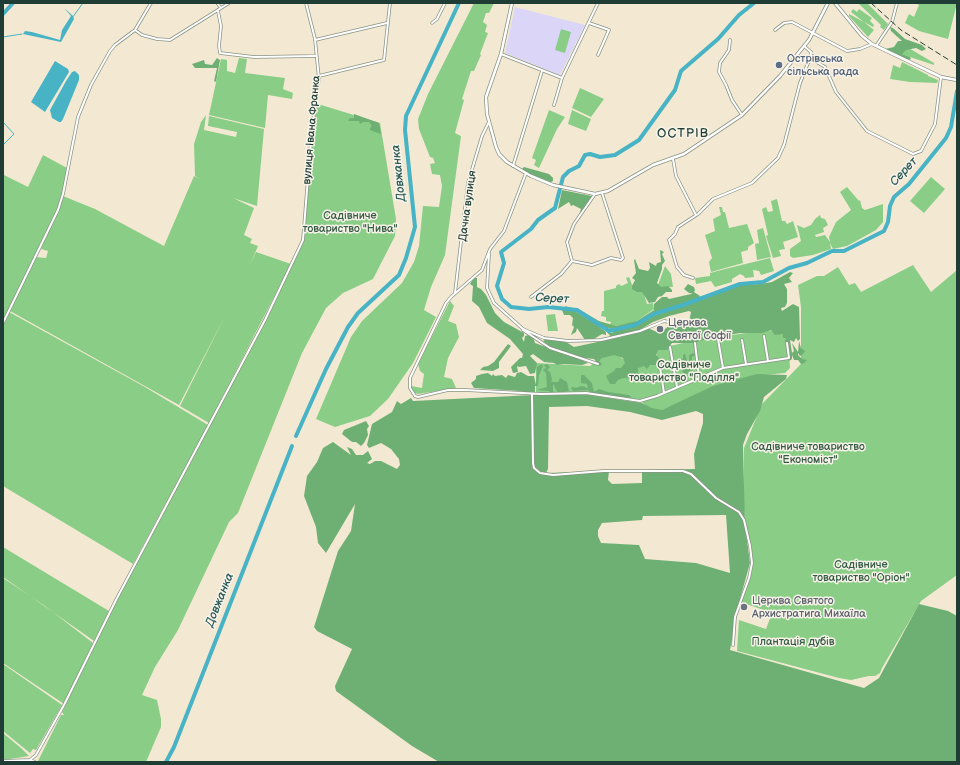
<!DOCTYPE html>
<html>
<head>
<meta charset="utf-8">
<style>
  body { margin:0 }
  #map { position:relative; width:960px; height:765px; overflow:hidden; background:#f3e9d3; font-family:"Balsamiq Sans",sans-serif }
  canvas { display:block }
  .frame { position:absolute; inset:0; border:4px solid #1f3d34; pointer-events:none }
</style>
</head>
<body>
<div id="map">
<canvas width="960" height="765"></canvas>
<div class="frame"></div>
</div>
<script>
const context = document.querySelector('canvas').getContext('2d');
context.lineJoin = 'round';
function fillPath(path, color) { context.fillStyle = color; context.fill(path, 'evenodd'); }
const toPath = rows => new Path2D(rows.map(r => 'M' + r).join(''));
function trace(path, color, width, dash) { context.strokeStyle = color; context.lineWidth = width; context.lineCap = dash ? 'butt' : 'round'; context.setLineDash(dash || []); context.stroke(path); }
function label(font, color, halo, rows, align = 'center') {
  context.font = font + ' "Balsamiq Sans",sans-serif'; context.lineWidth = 3; context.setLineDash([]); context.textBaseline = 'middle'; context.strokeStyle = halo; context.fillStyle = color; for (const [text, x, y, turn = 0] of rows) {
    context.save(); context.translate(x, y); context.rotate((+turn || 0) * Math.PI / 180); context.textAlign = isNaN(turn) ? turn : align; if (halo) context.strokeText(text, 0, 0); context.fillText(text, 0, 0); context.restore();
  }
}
fillPath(toPath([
  [515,7,585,25,560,75,505,53]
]), '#dbd6f7');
fillPath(toPath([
  [474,3,494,3,489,13,486,13,483,22,487,25,485,32,488,33,480,54,481,55,474,71,471,71,462,99,464,100,455,133,461,136,445,255,431,287,424,310,436,317,413,363,388,399,370,416,335,427,316,419,351,337,362,321,402,283,414,262,419,246,423,206,439,207,442,186,440,175,432,174,430,164,435,163,433,158,430,157,419,129,418,119,428,94],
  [860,3,867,3,888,24,884,30,880,27,881,25,859,4],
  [915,3,957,3,948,39,919,31,905,23,909,14,914,17,919,5],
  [853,9,857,12,859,9,872,18,870,21,874,25,873,27,864,22,874,30,868,37,849,16,849,14,864,22,851,12],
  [561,29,571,32,565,53,555,50],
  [907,47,934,63,934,65,901,54],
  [239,58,247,59,245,73,285,78,283,89,293,93,292,99,268,95,265,128,209,115,221,59,227,60,227,71,235,73],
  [902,62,928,75,928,76,938,80,937,83,910,82,890,79,893,65,900,68],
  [580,88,604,99,591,117,572,108],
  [318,104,380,123,396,219,395,236,373,279,343,293,326,308,302,353,238,513,229,522,178,630,155,667,142,695,157,700,161,719,161,727,146,762,38,761,61,715,64,715,62,712,105,622,298,253,304,240,314,120],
  [549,110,565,117,557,129,539,168,534,165,536,160,532,158],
  [572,110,591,119,586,131,568,124],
  [206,115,204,130,236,137,237,132,208,126,209,116,264,129,257,206,233,198,254,208,244,235,252,239,250,243,258,246,250,265,256,252,291,264,209,423,180,406,225,316,179,405,10,311,36,257,46,258,48,251,41,249,58,207,3,321,4,175,28,187,43,155,67,168,63,196,95,209,164,246,194,176,200,179,195,176,194,144,201,122],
  [931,177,945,189,924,213,910,201],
  [847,187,859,201,860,200,862,208,865,210,883,204,883,222,876,230,847,246,833,249,830,243,831,249,813,255,793,258,790,256,790,249,801,241,797,225,804,228,811,225,815,219,820,215,821,218,825,219,828,225,823,228,824,232,815,235,816,237,825,235,830,242,829,237,836,222,851,210,840,192],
  [777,199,782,221,785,221,787,224,793,221,798,237,783,242,785,249,779,250,781,256,773,258,766,236,768,235,762,209,766,207,768,212,773,211,771,201],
  [719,207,722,207,723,212,725,212,729,228,747,224,754,243,748,247,748,250,741,252,743,263,711,272,709,262,712,258,705,235,715,231,713,219,721,215],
  [763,228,771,257,757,260,755,244,759,243,757,230],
  [770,258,774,271,761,275,759,271,753,270,754,277,745,278,744,276,740,274,732,279,732,282,715,287,711,281,696,284,695,278,710,276,710,273,725,269],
  [913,265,931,292,957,270,957,575,921,601,882,668,880,673,875,676,869,676,851,680,839,678,737,651,739,620,766,629,772,613,741,602,752,565,744,511,744,448,762,404,801,364,801,307,798,285,817,276,824,276,838,267,849,285,855,283,861,292],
  [665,266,671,274,673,287,660,287,658,285],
  [629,277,635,292,643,291,647,304,653,303,654,309,634,323,616,326,610,325,611,322,606,321,606,317,601,316,602,311,604,311,604,291,616,288,616,286,619,284,621,286,628,283,626,278],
  [450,301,454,306,448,321,456,324,459,337,448,358,444,377,452,379,456,388,418,394,413,392,411,386,422,388,424,374,420,371,418,364],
  [9,312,145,387,208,425,133,564,3,486,3,325],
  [555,314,558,331,548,331,546,315],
  [767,330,781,332,786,335,788,342,790,368,785,373,754,376,662,410,651,410,642,402,572,393,536,395,536,363,590,366,597,360,613,353,637,367,657,362,656,349,697,340],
  [3,547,109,611,94,641,3,577],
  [3,578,45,606,93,643,64,704,3,663],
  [3,664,62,705,36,750,33,749,30,753,3,731],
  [3,733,21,748,29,756,3,760]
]), '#89cd86');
fillPath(toPath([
  [890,27,893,28,905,39,922,45,926,49,922,51,916,48,906,50,902,54,910,57,911,59,909,60,891,53,885,49,894,47,898,41,902,41,891,31],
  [217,58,220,60,216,82,214,81,217,68,195,68,192,64,204,60,205,64,212,65],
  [354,114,379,123,381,134,370,130,370,128,372,126,369,122,363,122,360,124,359,121,348,121,350,118,354,118],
  [524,167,549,174,553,178,553,181,547,184,522,169],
  [562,190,592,196,580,215,579,215,581,209,573,205,571,206,569,202,558,209],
  [660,250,664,252,662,254,665,261,662,265,662,269,657,283,661,287,668,286,672,290,672,292,666,292,662,296,658,297,655,302,649,303,642,292,636,292,632,289,632,286,635,280,632,278,636,273,634,260,635,259,639,269,648,271,650,268,649,262,656,266,657,263,661,262],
  [790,272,793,273,789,278,792,282,784,284,787,289,787,303,785,307,781,308,782,311,793,304,799,307,800,339,798,341,796,338,794,342,790,340,792,353,794,351,792,343,798,352,799,341,801,348,805,351,802,355,800,356,798,353,798,355,802,359,807,360,804,363,801,364,798,360,794,360,792,355,792,359,789,361,787,359,789,355,785,341,786,338,783,338,783,334,775,335,771,330,762,333,740,333,715,337,693,343,672,343,667,350,658,350,656,355,660,359,657,365,650,365,647,369,644,366,638,368,638,379,623,378,618,380,615,384,610,384,606,376,614,371,616,368,621,368,625,363,623,358,614,355,602,358,599,361,602,364,600,366,594,359,575,357,588,363,582,365,563,364,557,365,554,363,544,362,533,354,530,356,537,363,535,373,530,374,526,366,519,367,517,366,518,372,513,373,511,367,520,358,522,358,523,354,510,339,487,323,479,307,472,301,473,286,470,284,474,278,477,278,477,287,481,289,486,295,495,313,504,322,524,333,524,336,522,338,524,342,525,336,529,335,533,337,535,343,568,355,552,348,543,341,546,339,566,342,574,347,621,337,648,328,659,333,672,324,689,322,691,312,689,311,669,316,653,322,638,331,611,337,607,332,612,333,615,330,603,327,576,311,566,308,565,306,580,310,599,321,616,326,637,321,654,310,654,304,662,297,667,297,669,299,691,294,692,293,689,293,684,289,688,284,694,287,695,290,694,292,700,296,699,299,691,300,681,306,742,285,760,284,772,282],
  [568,309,575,311,597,325,606,332,606,335,602,334,594,339,585,340,577,328,576,332,571,335,574,327,572,325,573,318,570,315,564,315,562,310],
  [508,344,511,346,499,362,499,368,493,371,480,370,483,367,488,366,494,362],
  [693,353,696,355,692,357,692,363,696,364,694,361,696,361,697,366,690,371,691,374,684,373,682,371,684,368,679,369,679,360,683,359,683,355,685,354,687,360,689,361,689,355],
  [542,364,543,366,539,375,538,386,535,386,535,395,583,394,642,403,652,408,662,410,713,386,757,374,787,375,786,379,764,397,760,411,747,434,743,445,745,525,750,563,740,599,730,650,864,688,879,678,919,604,948,611,957,616,957,762,439,762,412,746,336,691,335,686,352,649,317,631,314,627,338,551,351,531,355,504,326,553,318,543,316,527,304,496,307,476,317,462,323,448,333,442,351,455,347,447,352,449,356,455,363,455,368,451,372,459,367,463,370,464,375,461,381,461,397,469,400,465,399,459,391,449,381,443,369,448,367,445,372,424,392,412,397,401,401,404,411,398,413,401,533,395,520,391,474,388,471,383,476,379,476,376,482,374,488,373,492,376,493,374,495,376,502,375,506,378,508,375,515,377,517,373,521,372,528,376,534,376,536,385,537,367],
  [587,406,630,412,662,420,696,411,703,414,703,423,694,454,695,469,642,470,642,483,612,484,608,480,609,471,546,473,548,469,549,407],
  [726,515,730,573,696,563,645,559,639,545,601,543,598,536,598,530,602,523,642,520,643,516],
  [547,364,550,367,547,370,550,372,552,379,551,382,558,382,560,378,567,382,569,391,558,393,553,384,553,391,555,393,551,394,549,391,537,390,547,387,546,373,543,370,546,368,544,365],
  [581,375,584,375,592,383,594,392,599,389,608,392,629,395,632,398,592,394,588,390,573,391,571,388,573,387,576,388,582,386,588,388,587,384,581,383],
  [366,421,369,426,367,429,368,435,364,443,361,446,356,442,352,442,342,434,344,430]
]), '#6eb073');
fillPath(toPath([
  [64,8,73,16,74,19,61,42,23,34,25,31,32,32,60,40,62,30,71,16],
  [55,61,68,69,69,72,45,112,31,102],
  [75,71,79,75,79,80,63,119,61,122,59,122,52,118,50,110,66,81,72,72]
]), '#47b3c4');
trace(toPath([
  [72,18,83,3],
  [3,37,22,34],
  [3,122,14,134,3,145]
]), '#47b3c4', 1);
trace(toPath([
  [754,3,739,15,718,39,681,71,675,90,639,140,615,155,600,157,590,154,585,155,579,166,569,171,563,177,555,208,538,220,531,229,501,252,504,263,497,286,502,299,511,307,529,309,548,307,577,310,609,331,635,325,654,314,683,305,740,284,763,282,789,268,807,263,832,251,844,251,884,231,888,222,890,206,894,197,909,184,946,138,951,127,957,91],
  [3,14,13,3],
  [296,436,326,369,348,327,358,313,399,275,406,258,415,227,405,130,406,116,459,3],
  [166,762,174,747,292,446]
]), '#47b3c4', 4);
const minor = toPath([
  [217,3,221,8],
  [218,11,221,26,219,46,220,53,254,57,315,56],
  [432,23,437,19,445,3],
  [589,23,609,30,598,55],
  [135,30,142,35,157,39,170,40,229,3],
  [775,30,784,23,792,22,847,51,860,49,872,44],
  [315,40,387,23],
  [730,40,729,50,720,63,719,72,726,85,732,100,742,115],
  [876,46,892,22,897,3],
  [501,54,562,78],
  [810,58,825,67,836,92,867,131,913,154,921,151,935,124,941,77],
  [319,76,384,60,390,3],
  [554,105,562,78,598,3],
  [673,159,676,176,696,215],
  [513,166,542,71],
  [526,173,504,231,490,249,482,270,451,297,446,303,410,378,410,388,415,396,418,397,448,390,465,390,541,394,586,393,640,401,657,396,723,368,789,358,787,343],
  [595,194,574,224,567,242,572,261,592,265,611,258,621,260,623,258,602,193],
  [489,254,487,288,494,303,523,329,544,338,568,341,601,340,640,331,664,321,669,322],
  [693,278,684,275,677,267,669,240,675,234,678,227,698,214,713,199,752,183,778,158,784,145,800,83,810,58,811,52,804,46],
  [455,293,468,183,482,136,489,122],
  [531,297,561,274,572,261],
  [3,323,58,210,63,194,78,117,91,85,110,51,115,45,135,30,151,3],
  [523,330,550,348,598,364],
  [764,336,768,361],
  [718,339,723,368],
  [742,340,746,364],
  [695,343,699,377],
  [670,347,677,387],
  [659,361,664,393],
  [532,394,533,463,534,468,540,473,553,475,603,471,683,471,691,474,716,498,739,512,744,520,750,546,752,563,749,578,735,617,733,645],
  [30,760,36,755,64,705,116,600,265,320,303,240,312,128,319,79,315,39,306,3],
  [3,761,30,760,35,762]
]);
const tertiary = toPath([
  [512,3,501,54,486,97,487,114,496,147,499,154,507,162,531,176,553,185,595,194,608,191,653,165,684,154,742,115,780,76,800,51,809,40,828,3],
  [835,3,862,36,872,44,941,77,957,80]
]);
trace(minor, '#899384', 3.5);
trace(tertiary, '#899384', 4);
trace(minor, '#fff', 2);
trace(tertiary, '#fff', 2.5);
trace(toPath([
  [871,3,901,30,957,65]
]), '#1f3d34', 1, [6, 3]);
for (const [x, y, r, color] of [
  [779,65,4,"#5c6f8a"],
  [660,329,4,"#6b7280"],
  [744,607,4,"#6b7280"]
]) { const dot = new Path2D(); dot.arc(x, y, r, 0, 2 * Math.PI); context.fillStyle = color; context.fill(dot); trace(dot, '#f7f3e8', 1.5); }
label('11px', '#4e5e75', '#f7f3e8', [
  ["Острівська",787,59],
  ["сільська рада",787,72]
], 'left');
label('11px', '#1f3d34', '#f7f3e8', [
  ["вулиця Івана Франка",312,130,-85],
  ["Дачна вулиця",468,206,-82]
]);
label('11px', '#345a44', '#f7f3e8', [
  ["Садівниче",350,216],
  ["товариство \"Нива\"",350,229],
  ["Садівниче",684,365],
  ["товариство \"Поділля\"",684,378],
  ["Садівниче товариство",808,447],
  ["\"Економіст\"",808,460],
  ["Садівниче",861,565],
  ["товариство \"Оріон\"",861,578],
  ["Плантація дубів",793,642]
]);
label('11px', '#5b616d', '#f7f3e8', [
  ["Церква",668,323],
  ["Святої Софії",668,336],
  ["Церква Святого",752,601],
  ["Архистратига Михаїла",752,614]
], 'left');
label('italic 12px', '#295a58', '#f7f3e8', [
  ["Серет",904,172,-47],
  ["Довжанка",399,173,-96],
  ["Серет",552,299,3],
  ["Довжанка",220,600,-68]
]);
context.letterSpacing = '1px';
label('13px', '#1f3d34', '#f7f3e8', [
  ["ОСТРІВ",683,134]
]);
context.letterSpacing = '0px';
</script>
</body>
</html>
